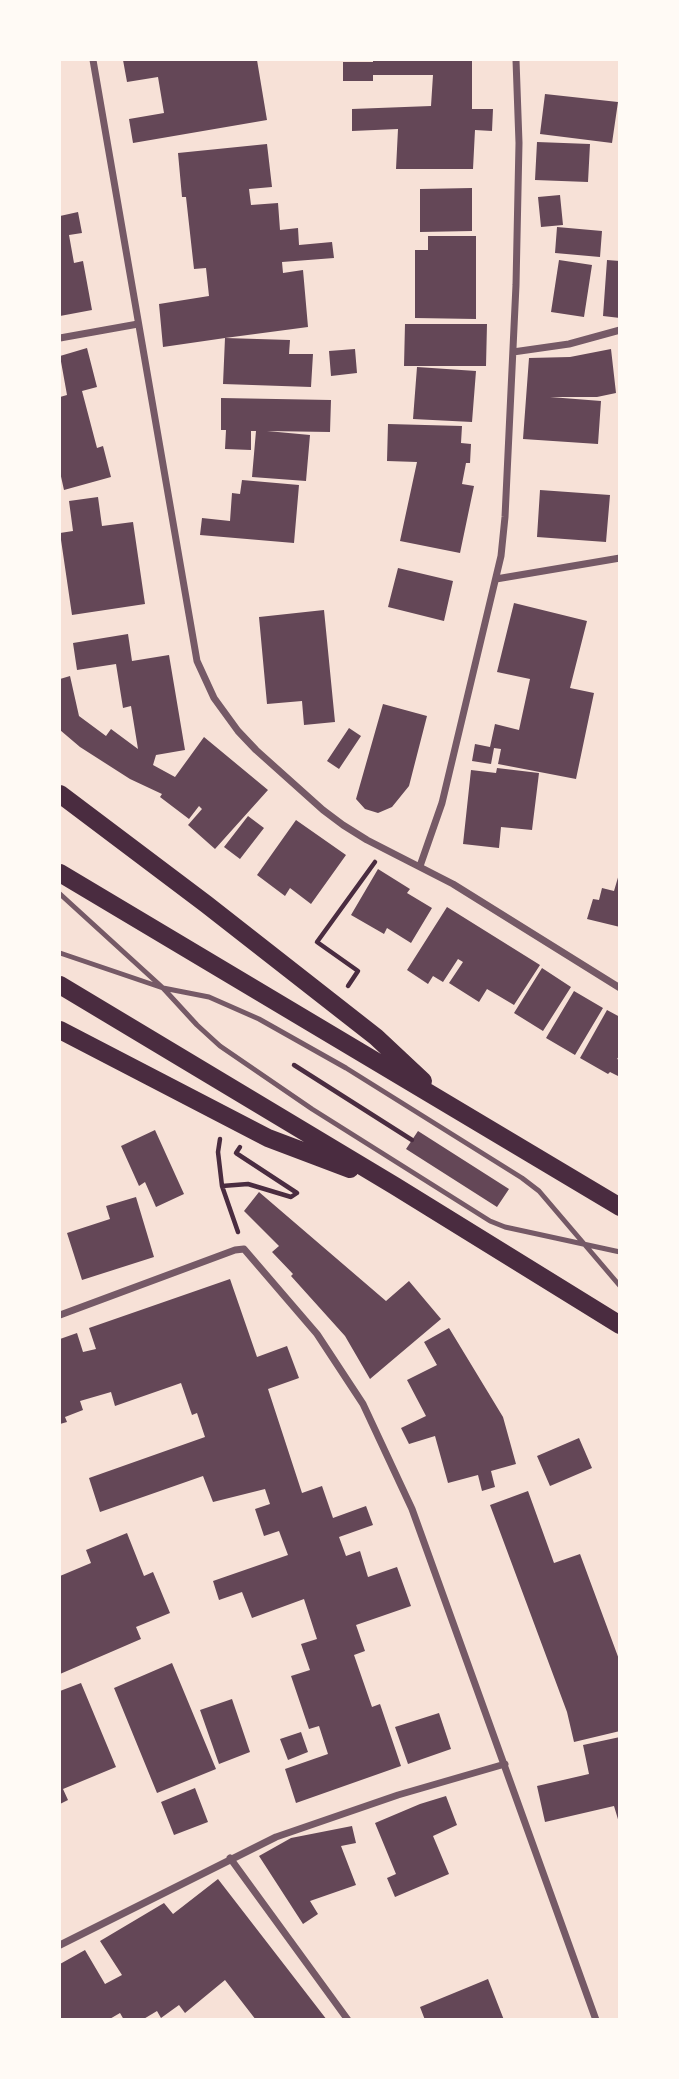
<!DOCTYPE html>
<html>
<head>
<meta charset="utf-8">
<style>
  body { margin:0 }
  #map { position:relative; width:679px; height:2079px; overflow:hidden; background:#f7e1d7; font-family:"PT Sans",sans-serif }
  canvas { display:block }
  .frame { position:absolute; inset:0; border:61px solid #fffaf5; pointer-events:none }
</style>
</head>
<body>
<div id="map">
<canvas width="679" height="2079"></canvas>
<div class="frame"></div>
</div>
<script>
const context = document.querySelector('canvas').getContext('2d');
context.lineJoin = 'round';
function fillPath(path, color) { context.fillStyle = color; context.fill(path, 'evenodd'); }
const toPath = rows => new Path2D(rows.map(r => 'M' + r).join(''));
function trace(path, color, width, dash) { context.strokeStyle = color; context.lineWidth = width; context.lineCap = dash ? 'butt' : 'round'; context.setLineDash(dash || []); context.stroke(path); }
fillPath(toPath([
  [123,60,257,60,267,120,133,143,129,119,164,113,158,77,127,82],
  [373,60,472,60,472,109,493,109,492,131,475,130,473,169,396,169,398,129,352,131,352,109,431,106,433,75,373,75,373,81,343,81,343,62,373,62],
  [545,94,618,102,612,143,540,134],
  [537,142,590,144,588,182,535,180],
  [267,144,272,187,249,189,251,205,278,203,280,230,298,228,299,245,332,242,334,258,282,262,283,273,303,270,308,327,225,338,290,340,289,354,313,354,311,387,223,384,225,338,163,347,159,304,209,296,206,268,194,269,186,197,182,197,178,153],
  [472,188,472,231,420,232,420,189],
  [560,195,563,225,541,227,538,197],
  [78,212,82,233,69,235,74,263,83,261,92,310,60,316,60,216],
  [557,227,602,231,600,257,555,253],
  [428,236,476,236,476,319,415,318,415,250,428,250],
  [559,260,592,265,584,317,551,312],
  [607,260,620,261,620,318,603,316],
  [405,324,487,324,486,366,404,366],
  [87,348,97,387,82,391,97,448,103,446,111,477,64,490,60,472,60,397,67,395,60,356],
  [355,349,357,373,331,376,329,351],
  [611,349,616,393,597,397,550,397,601,401,598,444,523,439,529,358,570,357],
  [417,367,476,371,472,422,413,419],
  [221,398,331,400,330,432,267,431,310,435,306,481,252,477,256,431,251,431,251,450,225,449,226,430,221,430],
  [388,424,462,426,461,443,471,444,470,463,466,463,462,484,474,486,460,553,400,541,417,462,387,461],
  [242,480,299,485,294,543,200,535,202,518,230,521,232,493,240,494],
  [540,490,610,495,606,542,537,537],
  [98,497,102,526,133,522,145,604,72,615,60,533,73,531,69,501],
  [398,568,453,581,444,621,388,607],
  [514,603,587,621,570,688,594,693,576,779,498,764,501,749,494,748,491,764,472,761,475,744,490,747,495,724,519,730,530,679,497,672],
  [324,610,335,722,304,725,302,701,267,704,259,617],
  [128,634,132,661,169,655,185,750,156,755,153,765,175,777,204,737,268,790,215,849,188,825,202,809,199,806,189,819,160,797,162,794,130,779,80,747,60,730,60,679,70,676,79,716,106,736,111,729,138,749,131,706,123,708,116,664,77,670,73,643],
  [383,704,427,716,409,786,392,807,378,813,365,809,356,799],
  [349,728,361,736,339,769,327,761],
  [497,768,539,773,532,830,501,827,499,848,463,844,471,770,496,773],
  [248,816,264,828,240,859,224,847],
  [296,820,346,855,311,904,290,888,285,896,257,875],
  [378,869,410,889,407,893,432,908,411,943,387,928,384,934,351,915],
  [619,874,620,927,587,919,593,899,599,900,602,888,614,891],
  [447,907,540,965,514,1005,487,989,479,1002,449,983,463,962,458,959,443,982,433,976,428,984,407,970],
  [542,968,571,987,543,1031,514,1013],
  [574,991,603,1008,575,1055,546,1038],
  [607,1010,620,1017,620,1055,617,1059,620,1060,620,1077,610,1072,608,1074,580,1058],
  [155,1130,184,1194,156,1207,145,1182,139,1186,121,1146],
  [418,1131,509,1189,497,1207,406,1149],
  [259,1192,386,1301,409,1281,441,1319,370,1379,345,1336,291,1276,293,1274,272,1252,279,1246,244,1211],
  [136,1197,154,1257,82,1280,67,1233,110,1219,106,1206],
  [230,1279,257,1357,287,1346,299,1378,268,1389,302,1493,322,1486,333,1518,366,1506,373,1525,339,1537,346,1556,360,1551,368,1577,397,1567,411,1606,356,1625,365,1651,354,1655,372,1707,380,1704,401,1766,296,1803,285,1769,328,1754,319,1726,309,1729,291,1676,310,1670,301,1644,317,1639,304,1599,252,1618,242,1592,219,1600,213,1581,288,1555,279,1531,264,1536,255,1509,270,1504,265,1489,213,1502,203,1476,100,1512,89,1478,205,1437,197,1413,192,1415,181,1383,115,1406,111,1392,80,1401,83,1410,65,1417,67,1422,60,1424,60,1339,77,1333,83,1352,96,1349,89,1328],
  [449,1328,503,1417,516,1464,491,1471,495,1487,482,1491,478,1475,448,1483,435,1436,409,1444,401,1428,426,1416,407,1380,437,1365,424,1342],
  [579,1438,592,1468,550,1486,537,1456],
  [528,1491,554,1563,580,1554,620,1662,620,1731,574,1742,567,1712,490,1505],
  [127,1533,144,1576,153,1572,170,1613,136,1627,141,1639,60,1674,60,1576,91,1563,86,1550],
  [172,1663,216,1769,157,1793,114,1688],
  [81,1683,116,1767,63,1789,68,1800,60,1804,60,1691],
  [232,1699,250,1752,219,1764,200,1710],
  [439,1713,451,1749,408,1764,395,1727],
  [301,1732,308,1752,288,1760,280,1739],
  [620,1737,620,1826,614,1806,545,1822,537,1786,589,1774,583,1745],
  [195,1788,208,1822,174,1835,161,1802],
  [446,1796,457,1825,433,1836,449,1874,395,1897,387,1878,396,1874,375,1823,420,1804],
  [352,1826,356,1843,341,1846,356,1885,310,1901,318,1914,303,1924,259,1856,291,1838],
  [218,1879,327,2020,256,2020,225,1980,185,2013,179,2005,161,2018,157,2011,142,2020,124,2020,120,2013,108,2020,60,2020,60,1964,85,1950,105,1984,122,1975,100,1941,164,1903,173,1914],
  [488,1979,504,2020,425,2020,420,2007]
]), '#644757');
trace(toPath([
  [348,986,358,971,317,942,375,862],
  [294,1065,412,1140],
  [220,1139,218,1152,222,1186,238,1232],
  [240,1147,236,1153,297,1193],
  [222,1186,248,1184,291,1197,297,1193]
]), '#4a2c40', 4.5);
trace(toPath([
  [60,894,163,988,197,1025,220,1046,312,1109,490,1221,505,1227,620,1252],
  [60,953,163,988,209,997,259,1019,346,1068,522,1178,539,1191,620,1286]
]), '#755966', 5);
trace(toPath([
  [93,60,197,661,214,698,238,731,256,750,323,810,343,825,367,840,453,884,620,988],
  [60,338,138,324],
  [513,352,569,344,620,330],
  [496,579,620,558],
  [420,866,442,803,501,556,505,517,516,285,519,143,516,60],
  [60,1315,235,1250,244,1249,317,1334,363,1404,412,1509,596,2020],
  [230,1858,348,2020],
  [60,1945,276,1837,398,1795,505,1764]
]), '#755966', 7);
trace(toPath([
  [60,794,206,904,376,1037,423,1081],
  [60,873,620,1207],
  [60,985,395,1186,620,1325],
  [60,1030,268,1138,350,1169]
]), '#4a2c40', 18);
</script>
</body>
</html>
